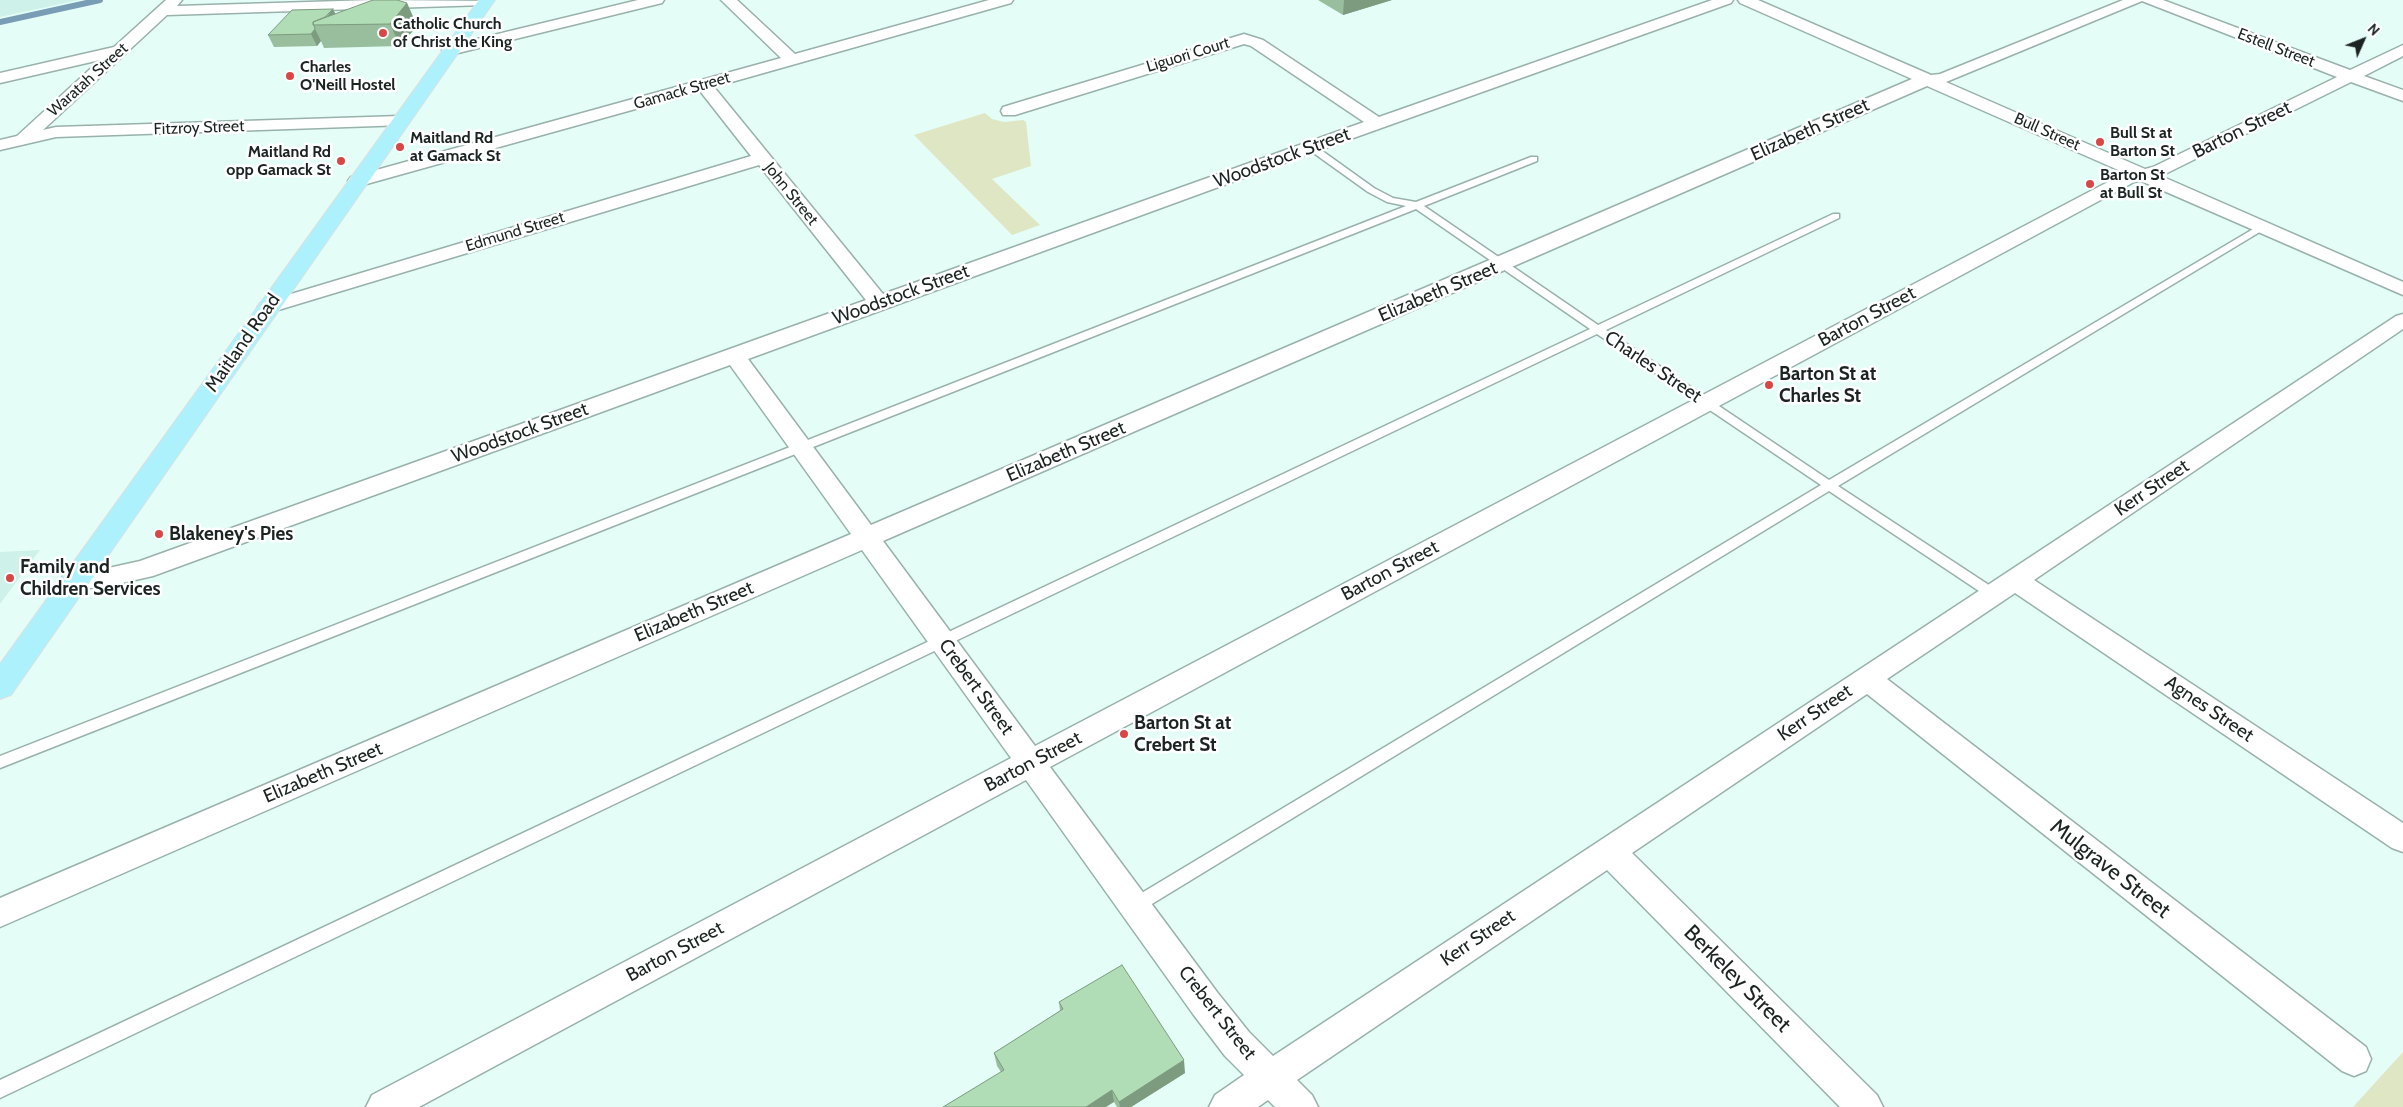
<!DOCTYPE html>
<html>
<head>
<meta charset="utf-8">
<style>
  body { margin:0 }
  #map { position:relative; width:2403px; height:1107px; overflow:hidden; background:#e4fef7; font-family:Cabin,sans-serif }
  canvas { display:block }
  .north { position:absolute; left:2338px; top:15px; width:50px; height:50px; -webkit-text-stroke:4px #fff; paint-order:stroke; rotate:46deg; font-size:14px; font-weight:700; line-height:20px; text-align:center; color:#1b2422 }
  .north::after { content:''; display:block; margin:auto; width:18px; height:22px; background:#1b2422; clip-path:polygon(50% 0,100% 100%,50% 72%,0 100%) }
</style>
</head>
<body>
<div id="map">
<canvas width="2403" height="1107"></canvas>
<div class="north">N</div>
</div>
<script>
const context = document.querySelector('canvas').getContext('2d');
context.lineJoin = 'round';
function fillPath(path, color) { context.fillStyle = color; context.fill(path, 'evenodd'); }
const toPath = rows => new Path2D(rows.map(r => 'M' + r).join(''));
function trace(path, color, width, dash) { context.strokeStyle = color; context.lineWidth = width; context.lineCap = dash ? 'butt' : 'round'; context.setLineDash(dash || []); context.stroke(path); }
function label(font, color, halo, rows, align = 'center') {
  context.font = font + ' Cabin,sans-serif'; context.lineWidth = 5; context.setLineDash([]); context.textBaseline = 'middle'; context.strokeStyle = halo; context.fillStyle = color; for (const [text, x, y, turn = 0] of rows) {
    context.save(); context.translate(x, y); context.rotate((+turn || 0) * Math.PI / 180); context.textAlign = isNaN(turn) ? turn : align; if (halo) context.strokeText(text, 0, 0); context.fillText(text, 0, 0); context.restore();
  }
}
fillPath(toPath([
  [0,0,79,0,0,17],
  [40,550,0,604,0,552]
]), '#cef1e9');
fillPath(toPath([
  [985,113,992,119,1004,122,1023,120,1026,122,1031,166,992,179,1040,225,1012,235,914,135],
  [2403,1052,2403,1107,2353,1107]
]), '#dee6c3');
trace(toPath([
  [0,22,100,0]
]), '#789db5', 6);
const service = toPath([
  [1308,145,1314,145,1374,188,1393,198,1416,202,1531,157,1537,157,1537,161,1424,206,1598,325,1833,214,1839,214,1839,218,1606,330,1829,480,2260,225,2266,225,2268,227,1838,486,1998,591,1999,594,1998,597,1988,597,1829,491,1142,910,1136,912,1130,910,1128,905,1130,900,1821,485,1597,334,0,1098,0,1080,1590,329,1416,209,0,768,0,756,1406,206,1387,202,1368,192,1308,149,1308,145]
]);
const minor = toPath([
  [166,0,182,0,177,6,373,0,493,1,486,5,167,15,43,130,56,127,400,116,406,117,409,121,406,125,56,137,0,150,0,140,17,136,100,60,0,83,0,73,114,47,166,0],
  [638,0,664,0,662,3,450,55,444,53,442,50,444,47,638,0],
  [721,0,737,0,795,54,989,0,1013,0,1011,3,714,87,883,294,1364,122,1251,46,1244,44,1015,115,1003,115,1001,111,1003,107,1244,34,1263,40,1379,117,1712,0,1733,0,1731,3,1317,151,748,359,871,525,1912,79,1740,3,1738,0,1758,0,1931,75,1940,74,2123,0,2163,0,2350,70,2403,45,2403,56,2364,76,2403,90,2403,101,2351,82,2161,176,2403,282,2403,295,2141,181,2134,182,1050,767,1217,992,1249,1032,1273,1056,2396,316,2403,314,2403,329,2034,580,2403,823,2403,852,2392,848,2015,593,1887,679,2366,1047,2371,1059,2366,1071,2354,1076,2342,1071,1867,694,1632,853,1877,1095,1883,1107,1840,1107,1607,870,1297,1080,1312,1095,1318,1107,1275,1107,1268,1100,1258,1107,1209,1107,1215,1095,1244,1075,1225,1056,1193,1014,1026,780,419,1107,366,1107,372,1095,1011,758,862,550,0,927,0,898,851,534,730,365,153,576,104,587,74,589,65,587,61,580,65,573,74,571,104,569,140,561,866,300,759,165,275,311,268,313,261,311,258,307,261,303,751,156,700,91,363,185,357,186,351,185,348,181,351,177,781,58,721,0],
  [2142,1,2337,77,2153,167,2145,169,1946,82,2142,1],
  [1927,86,2125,173,1035,746,883,541,1927,86]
]);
const primary = toPath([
  [479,0,495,0,11,695,0,699,0,664,479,0]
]);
trace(service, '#98b1ab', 3);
trace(minor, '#98b1ab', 3);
trace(primary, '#dfe0e0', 2);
fillPath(service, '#fff');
fillPath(minor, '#fff');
fillPath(primary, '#acf1fc');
fillPath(toPath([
  [1318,0,1392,0,1343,15],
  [407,3,417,26,400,46,324,48,321,41,317,46,274,47,268,35,335,14],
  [1059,1002,1185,1073,1131,1107,1117,1107,1114,1102,1001,1072,997,1066,994,1053,1060,1011]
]), '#98be9d');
fillPath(toPath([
  [1344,0,1392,0,1343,15],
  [407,3,417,26,400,46,390,24],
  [333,9,339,21,319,25],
  [315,29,321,41,317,46,311,34],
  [1184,1060,1185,1073,1131,1107,1120,1107,1119,1102],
  [1112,1090,1114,1102,1106,1107,1086,1107]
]), '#7c9b7f');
const building = toPath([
  [373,0,397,0,407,3,390,24,313,25,313,22,373,0],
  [333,9,325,17,313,22,315,29,311,34,268,35,292,10,333,9],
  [1122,965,1184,1060,1119,1102,1112,1090,1086,1107,943,1107,1004,1070,994,1053,1063,1009,1059,1002,1122,965]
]);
fillPath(building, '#b1ddb6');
trace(building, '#7c9b7f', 1);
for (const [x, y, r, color] of [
  [383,33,5,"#d64745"],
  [290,76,5,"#d64745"],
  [2100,142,5,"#d64745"],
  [400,147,5,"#d64745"],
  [341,161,5,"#d64745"],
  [2090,184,5,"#d64745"],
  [1769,385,5,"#d64745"],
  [159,534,5,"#d64745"],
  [10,578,5,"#d64745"],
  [1124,734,5,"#d64745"]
]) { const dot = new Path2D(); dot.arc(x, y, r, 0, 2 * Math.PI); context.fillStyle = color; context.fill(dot); trace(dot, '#fff', 2); }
label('bold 16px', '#1b2422', '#fff', [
  ["Catholic Church",393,24],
  ["of Christ the King",393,42],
  ["Charles",300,67],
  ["O'Neill Hostel",300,85],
  ["Bull St at",2110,133],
  ["Barton St",2110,151],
  ["Maitland Rd",410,138],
  ["at Gamack St",410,156],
  ["Maitland Rd",331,152,"right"],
  ["opp Gamack St",331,170,"right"],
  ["Barton St",2100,175],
  ["at Bull St",2100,193]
], 'left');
label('16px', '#1b2422', '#fff', [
  ["Estell Street",2276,48,21],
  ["Liguori Court",1188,55,-17],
  ["Waratah Street",88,80,-42],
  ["Gamack Street",682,91,-16],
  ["Fitzroy Street",199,128,-2],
  ["Bull Street",2047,132,24],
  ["John Street",791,194,51],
  ["Edmund Street",515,232,-17]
]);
label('19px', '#1b2422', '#fff', [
  ["Elizabeth Street",1810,130,-24],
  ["Barton Street",2242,130,-26],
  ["Woodstock Street",1282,158,-20],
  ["Elizabeth Street",1438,292,-23],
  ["Woodstock Street",901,295,-20],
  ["Barton Street",1867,317,-28],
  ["Maitland Road",243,343,-55],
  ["Charles Street",1653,367,34],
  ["Woodstock Street",520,433,-20],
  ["Elizabeth Street",1066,452,-23],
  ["Kerr Street",2152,488,-34],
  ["Barton Street",1390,571,-28],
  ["Elizabeth Street",694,612,-23],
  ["Crebert Street",976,687,54],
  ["Agnes Street",2209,709,34],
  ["Kerr Street",1815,713,-34],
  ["Barton Street",1033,762,-28],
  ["Elizabeth Street",323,773,-23],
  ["Kerr Street",1478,938,-34],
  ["Barton Street",675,952,-28],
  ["Crebert Street",1217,1013,52]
]);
label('bold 19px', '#1b2422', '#fff', [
  ["Barton St at",1779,374],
  ["Charles St",1779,396],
  ["Blakeney's Pies",169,534],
  ["Family and",20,567],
  ["Children Services",20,589],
  ["Barton St at",1134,723],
  ["Crebert St",1134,745]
], 'left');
label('22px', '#1b2422', '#fff', [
  ["Mulgrave Street",2110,869,38],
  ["Berkeley Street",1737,979,45]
]);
</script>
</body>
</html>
